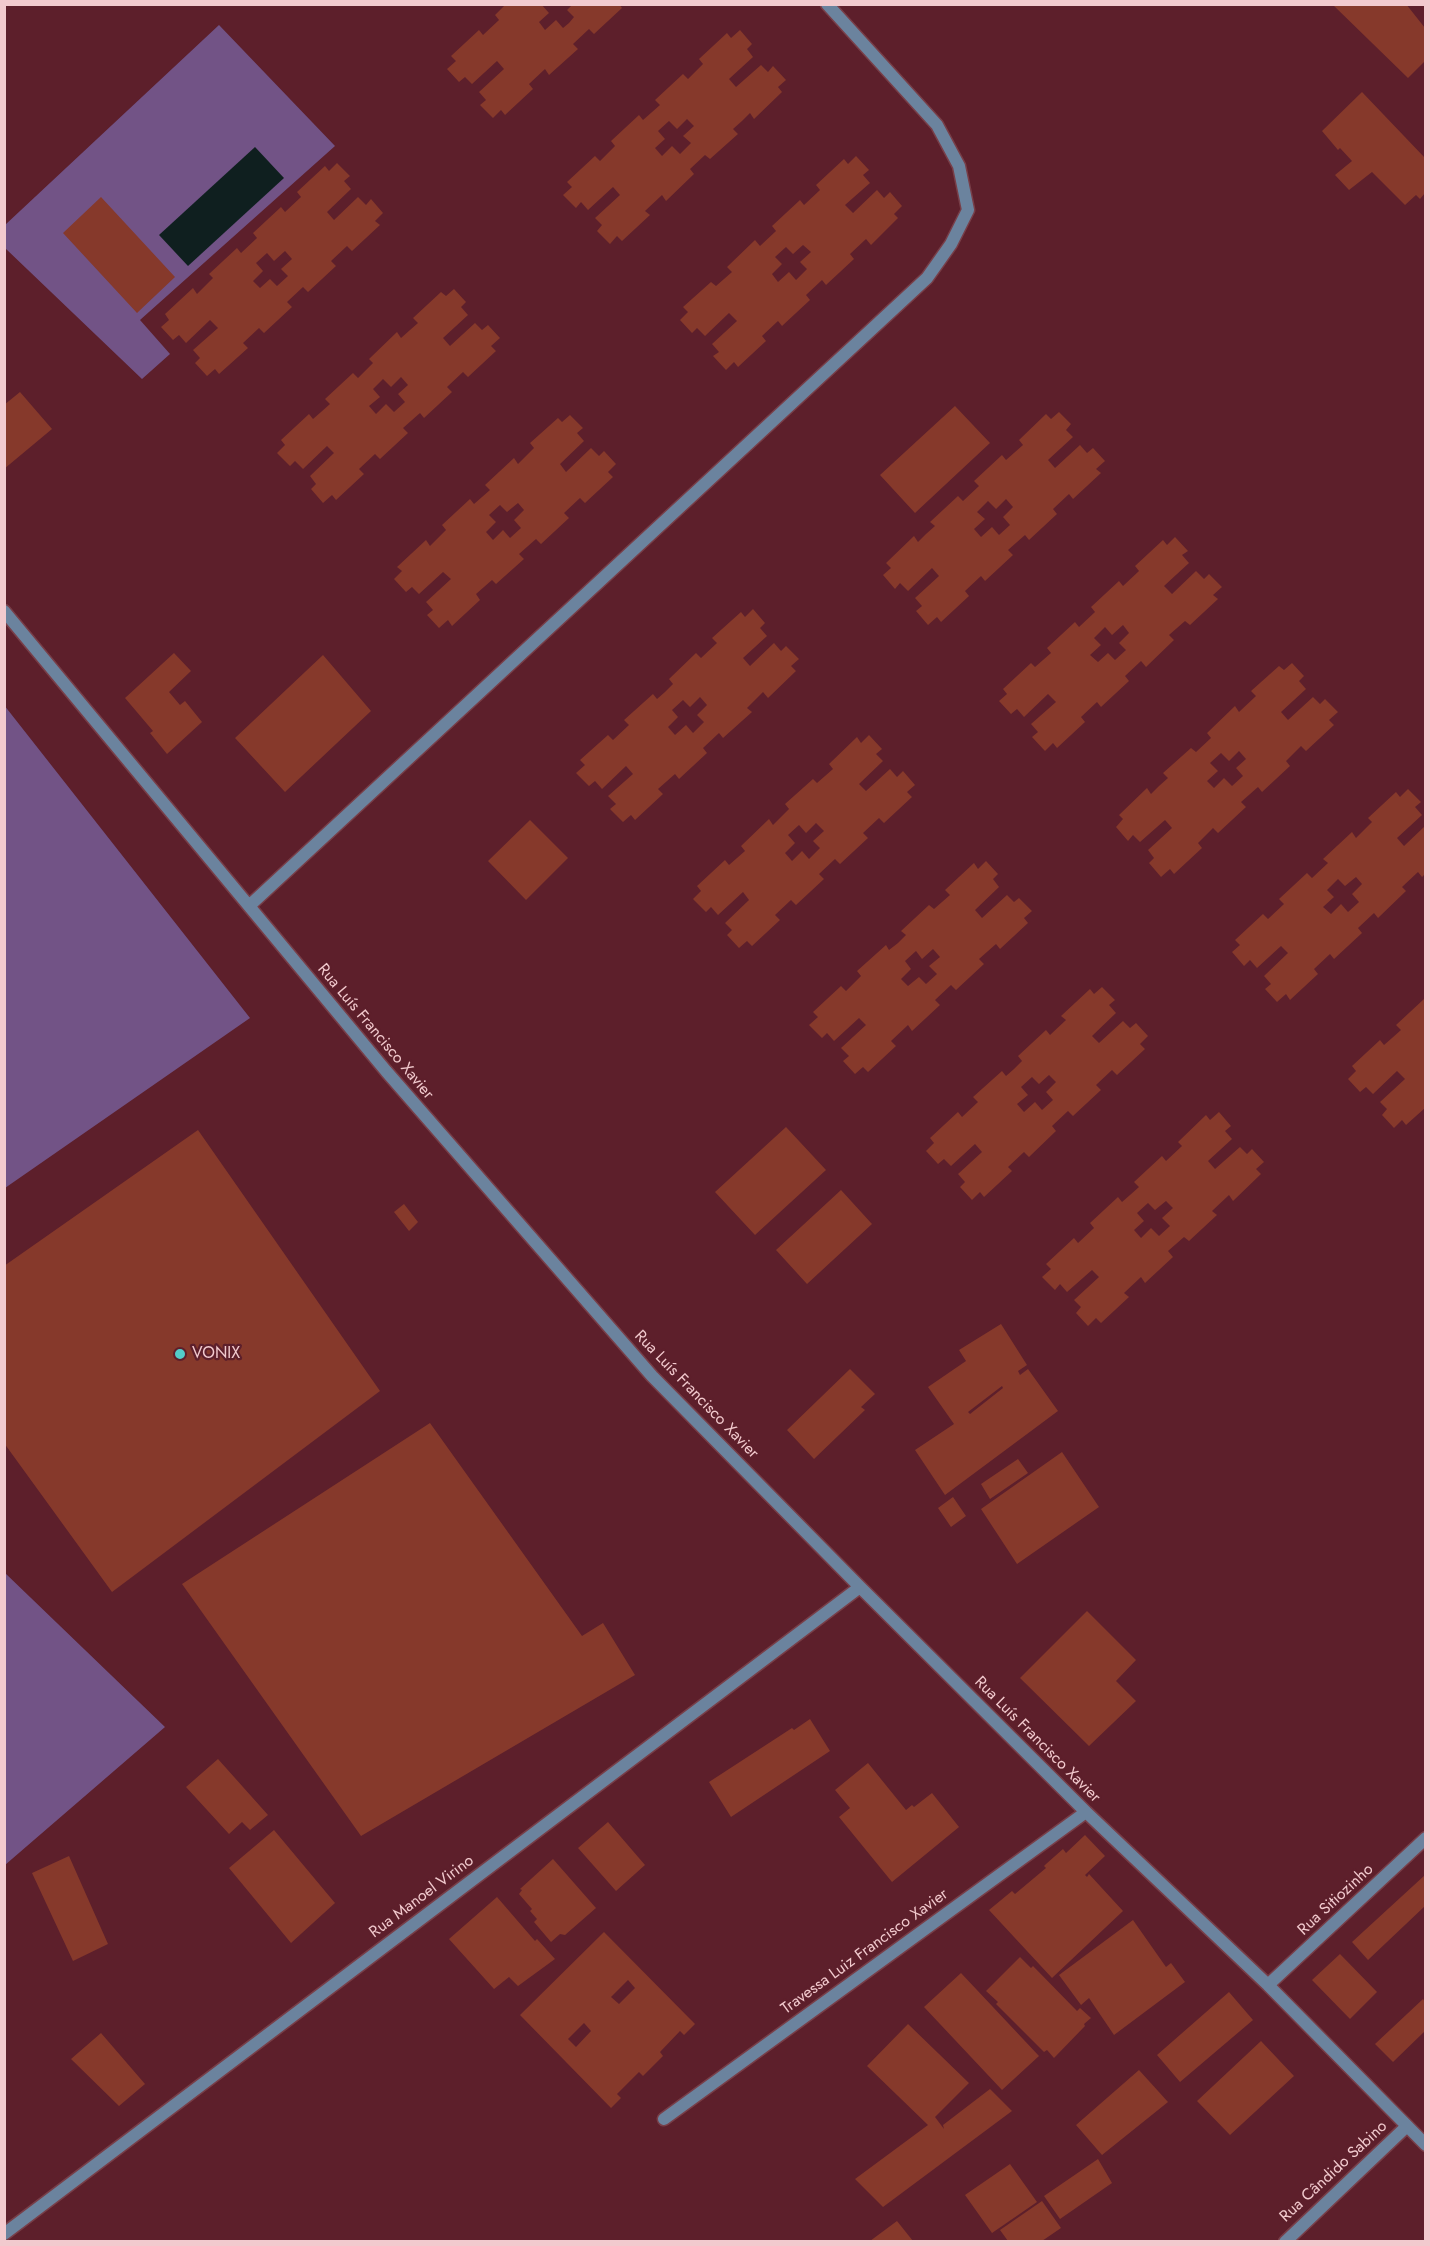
<!DOCTYPE html>
<html>
<head>
<meta charset="utf-8">
<style>
  body { margin:0 }
  #map { position:relative; width:1430px; height:2246px; overflow:hidden; background:#5d1f2b; font-family:Jost,sans-serif }
  canvas { display:block }
  .frame { position:absolute; inset:0; border:6px solid #f2cace; pointer-events:none }
</style>
</head>
<body>
<div id="map">
<canvas width="1430" height="2246"></canvas>
<div class="frame"></div>
</div>
<script>
const context = document.querySelector('canvas').getContext('2d');
context.lineJoin = 'round';
function fillPath(path, color) { context.fillStyle = color; context.fill(path, 'evenodd'); }
const toPath = rows => new Path2D(rows.map(r => 'M' + r).join(''));
function trace(path, color, width, dash) { context.strokeStyle = color; context.lineWidth = width; context.lineCap = dash ? 'butt' : 'round'; context.setLineDash(dash || []); context.stroke(path); }
function label(font, color, halo, rows, align = 'center') {
  context.font = font + ' Jost,sans-serif'; context.lineWidth = 4.5; context.setLineDash([]); context.textBaseline = 'middle'; context.strokeStyle = halo; context.fillStyle = color; for (const [text, x, y, turn = 0] of rows) {
    context.save(); context.translate(x, y); context.rotate((+turn || 0) * Math.PI / 180); context.textAlign = isNaN(turn) ? turn : align; if (halo) context.strokeText(text, 0, 0); context.fillText(text, 0, 0); context.restore();
  }
}
fillPath(toPath([
  [219,25,335,146,140,320,170,354,142,379,5,248,5,225],
  [4,705,250,1018,5,1188,4,1188],
  [4,1572,165,1727,5,1865,4,1865]
]), '#725386');
fillPath(toPath([
  [255,147,284,178,188,266,159,235]
]), '#0f1f1f');
fillPath(toPath([
  [506,4,541,4,549,13,539,22,545,30,556,20,563,28,569,23,574,17,567,10,573,4,619,4,622,8,594,34,589,29,573,44,578,49,549,75,545,69,529,84,533,89,505,115,501,110,493,118,480,105,486,100,479,92,504,69,497,61,472,84,465,77,459,82,447,69,456,61,451,56,479,30,483,35,499,20,495,15],
  [1332,4,1406,4,1425,28,1425,61,1408,78],
  [740,30,752,44,747,49,753,57,729,79,736,87,761,65,768,72,773,66,786,80,778,87,782,92,754,119,750,113,742,121,733,129,738,134,710,159,705,155,690,169,694,174,666,201,662,195,645,211,650,215,622,241,617,236,610,244,597,231,602,225,595,218,620,195,613,187,588,210,581,202,576,208,563,195,572,187,567,182,595,156,600,161,615,146,611,141,639,115,643,120,660,105,655,100,683,74,688,79,703,64,699,59,727,33,731,38],
  [687,119,694,126,683,136,691,143,680,154,672,146,662,156,655,148,665,139,658,131,669,121,677,129],
  [1362,92,1425,158,1425,193,1420,199,1416,195,1405,205,1372,172,1349,190,1335,175,1352,161,1340,148,1338,150,1322,131],
  [856,156,869,170,863,175,870,183,845,205,853,213,877,190,884,198,890,192,902,206,894,214,898,218,871,245,866,239,850,254,854,259,826,285,822,280,806,295,810,300,782,326,778,321,762,336,766,341,738,367,734,362,726,370,713,356,719,352,712,344,737,321,729,313,705,336,697,328,692,333,680,320,688,312,683,307,711,282,716,286,732,272,727,267,755,240,760,246,776,231,772,226,800,200,804,205,820,190,816,185,844,159,848,164],
  [803,245,811,252,800,262,807,269,796,280,789,272,778,282,772,274,782,264,775,257,786,247,793,254],
  [337,163,350,176,344,181,351,189,327,212,334,220,358,197,366,205,371,199,383,213,375,221,380,225,352,251,347,246,331,261,336,266,308,292,303,287,287,302,292,307,264,333,259,328,243,343,248,348,219,374,215,369,207,376,195,363,200,358,193,350,218,328,210,320,186,343,179,335,173,340,161,327,169,320,165,314,193,288,197,294,213,278,209,274,237,248,241,253,257,238,253,233,281,207,285,212,301,197,297,192,325,166,329,171],
  [285,251,292,259,281,269,288,276,277,286,270,279,260,288,253,281,263,271,256,263,267,253,274,261],
  [101,197,175,277,137,313,63,233],
  [454,289,466,302,461,307,468,315,443,338,450,346,475,323,482,330,488,325,500,338,491,346,496,351,468,377,463,372,447,387,452,392,424,418,420,413,403,428,408,433,380,459,375,454,359,469,364,474,336,500,332,495,323,503,311,489,316,484,310,476,334,453,327,446,303,469,295,461,290,466,277,453,285,445,281,440,309,414,313,419,321,412,330,404,325,399,353,373,358,378,373,363,369,359,397,332,401,338,410,330,418,323,413,318,441,292,446,296],
  [401,377,408,385,398,394,405,402,394,412,386,404,376,414,369,406,380,397,373,389,383,379,391,387],
  [20,392,52,429,4,469,4,405],
  [955,406,990,443,915,513,880,475],
  [1059,412,1071,424,1066,430,1073,437,1048,460,1055,468,1080,445,1087,453,1093,448,1105,461,1096,469,1101,473,1073,499,1069,494,1053,509,1057,514,1029,540,1025,535,1008,550,1013,555,985,581,981,576,965,591,969,596,941,622,937,617,928,625,916,611,922,606,915,598,939,576,932,568,908,591,900,583,895,589,883,575,891,568,886,563,914,536,918,542,926,534,935,526,930,522,958,496,963,501,979,486,974,481,1002,455,1006,460,1023,445,1019,440,1046,414,1051,419],
  [1006,499,1013,507,1003,517,1010,525,999,535,992,527,981,537,974,529,985,519,977,512,988,501,996,509],
  [570,415,583,428,577,433,584,441,560,464,566,472,591,448,599,456,604,451,616,464,608,472,613,477,585,503,580,498,564,513,569,518,541,544,536,539,519,554,524,559,496,584,492,580,476,594,480,600,452,626,448,620,439,628,427,615,433,610,426,602,451,579,443,572,419,594,412,587,406,592,394,579,402,571,397,567,426,540,430,546,446,530,442,525,470,499,474,504,490,490,485,485,514,458,518,464,534,448,530,443,558,418,562,422],
  [518,503,524,510,514,520,521,528,510,538,503,530,493,540,486,532,496,522,489,515,500,505,507,512],
  [1175,537,1188,551,1182,555,1189,563,1164,586,1172,594,1196,571,1204,579,1209,574,1222,587,1213,595,1218,599,1190,625,1185,621,1169,635,1174,640,1146,667,1141,661,1125,676,1129,681,1101,707,1097,702,1081,717,1085,722,1057,748,1053,743,1045,751,1032,737,1038,732,1031,724,1056,702,1048,694,1024,717,1017,709,1011,714,999,701,1007,694,1003,689,1031,663,1035,667,1051,653,1047,648,1075,622,1079,627,1095,612,1091,607,1119,581,1123,586,1139,571,1135,566,1163,540,1167,545],
  [1123,625,1129,633,1119,643,1126,650,1115,660,1108,653,1098,662,1090,655,1101,645,1094,638,1105,627,1112,635],
  [753,609,765,623,760,628,767,636,743,658,750,666,774,643,781,651,786,646,799,659,791,666,796,671,768,698,763,692,747,708,752,712,723,738,719,733,703,748,707,753,679,779,675,774,658,789,663,794,635,820,631,815,623,822,610,809,616,804,608,796,633,774,626,766,602,789,595,781,589,786,576,773,585,765,580,760,608,735,613,740,629,725,624,720,653,694,657,699,665,692,673,684,669,679,696,653,701,658,717,643,712,638,741,612,745,617],
  [700,697,707,705,697,715,704,722,693,733,686,725,675,735,668,727,678,717,672,710,683,700,690,707],
  [174,653,191,671,169,692,180,705,185,701,202,722,167,754,150,733,153,731,125,698],
  [323,655,371,711,285,792,235,738],
  [1292,663,1304,676,1299,681,1306,689,1281,712,1288,720,1313,697,1320,704,1325,699,1338,712,1329,720,1334,725,1306,751,1301,746,1286,761,1290,766,1262,792,1258,787,1241,802,1246,807,1218,833,1213,828,1198,843,1202,848,1174,874,1170,869,1161,877,1149,863,1154,858,1148,850,1172,828,1165,820,1140,842,1133,835,1128,841,1116,827,1123,819,1119,815,1147,788,1151,794,1159,786,1168,778,1163,773,1191,748,1196,752,1211,738,1207,733,1235,706,1239,712,1256,696,1251,691,1279,666,1284,670],
  [1239,751,1246,759,1236,768,1243,776,1232,786,1224,778,1214,788,1207,781,1218,771,1210,763,1221,753,1229,761],
  [869,735,882,749,876,754,883,761,859,784,866,791,890,769,897,777,903,771,915,785,907,792,912,797,884,823,879,818,863,833,868,838,840,864,835,859,819,874,824,879,796,905,791,900,775,915,780,920,752,946,747,941,739,948,727,935,732,930,725,923,749,900,743,892,718,915,711,907,706,912,693,899,701,891,697,886,725,860,729,865,745,851,741,846,769,819,773,825,789,809,785,804,813,779,817,783,833,769,829,764,857,737,861,743],
  [816,823,824,831,813,841,820,848,809,859,802,851,792,861,785,853,795,843,788,835,799,825,806,833],
  [1408,789,1421,802,1415,807,1422,815,1397,838,1404,846,1425,826,1425,874,1422,877,1418,872,1402,887,1406,891,1378,918,1374,913,1358,928,1362,933,1334,959,1330,954,1314,969,1318,974,1290,1000,1286,994,1277,1002,1265,989,1271,984,1264,976,1288,953,1281,946,1257,968,1250,960,1244,966,1232,952,1240,945,1235,940,1263,914,1268,919,1284,904,1279,899,1307,873,1312,878,1328,863,1323,859,1352,832,1356,838,1372,822,1368,818,1396,792,1400,797],
  [1356,877,1362,884,1352,894,1359,902,1348,912,1341,904,1331,914,1323,907,1334,897,1327,890,1338,879,1345,886],
  [530,820,568,858,526,900,488,861],
  [986,861,998,874,993,879,999,887,975,910,982,918,1007,895,1014,902,1019,898,1032,911,1024,918,1028,923,1000,949,996,944,979,959,984,964,956,990,951,985,935,1000,940,1005,912,1031,908,1025,891,1041,896,1046,868,1072,863,1067,855,1074,843,1061,849,1056,841,1048,866,1025,859,1018,834,1041,827,1033,822,1038,809,1025,818,1017,813,1012,841,986,846,991,861,976,857,971,886,945,889,950,898,943,906,935,901,931,929,905,934,909,950,895,945,890,974,863,978,869],
  [933,949,940,957,929,966,937,974,926,984,919,977,908,986,901,979,911,969,905,961,916,951,922,959],
  [1102,987,1115,1000,1109,1005,1116,1013,1092,1036,1099,1043,1123,1021,1130,1028,1136,1023,1148,1036,1140,1044,1145,1049,1117,1075,1112,1070,1096,1085,1101,1090,1073,1116,1068,1111,1052,1126,1056,1131,1029,1157,1024,1152,1008,1167,1012,1171,984,1197,980,1192,972,1200,960,1187,965,1182,958,1174,982,1152,975,1144,951,1166,944,1159,938,1164,926,1151,934,1143,930,1138,958,1112,962,1117,978,1102,973,1097,1002,1071,1006,1076,1014,1069,1022,1061,1018,1056,1046,1030,1050,1035,1066,1020,1061,1016,1090,989,1094,994],
  [1049,1075,1056,1082,1046,1092,1053,1100,1042,1110,1035,1102,1024,1112,1017,1104,1028,1095,1021,1087,1032,1077,1039,1084],
  [1424,999,1425,1001,1425,1108,1406,1125,1402,1120,1394,1128,1382,1115,1387,1109,1380,1102,1405,1079,1397,1071,1373,1094,1366,1087,1360,1092,1348,1079,1356,1071,1352,1066,1380,1040,1384,1045,1392,1038,1401,1030,1396,1025],
  [1219,1112,1231,1126,1225,1131,1232,1139,1208,1161,1215,1169,1240,1147,1247,1154,1252,1149,1264,1162,1256,1169,1261,1174,1233,1201,1229,1195,1212,1211,1217,1215,1189,1241,1184,1237,1168,1251,1173,1257,1145,1283,1141,1277,1124,1293,1129,1297,1101,1323,1096,1318,1088,1326,1076,1313,1081,1307,1074,1300,1099,1277,1092,1270,1067,1292,1060,1284,1055,1290,1042,1277,1051,1269,1046,1264,1074,1238,1078,1243,1094,1228,1090,1223,1118,1197,1122,1202,1130,1195,1139,1187,1134,1182,1162,1156,1166,1161,1182,1146,1178,1142,1206,1115,1210,1120],
  [1166,1201,1173,1208,1162,1218,1170,1226,1159,1236,1151,1228,1141,1238,1134,1230,1144,1221,1137,1213,1148,1203,1155,1210],
  [786,1127,826,1170,755,1235,715,1192],
  [198,1130,380,1391,112,1592,4,1443,4,1266],
  [841,1190,872,1224,807,1284,776,1250],
  [404,1204,418,1222,409,1231,394,1212],
  [1001,1324,1027,1365,1018,1371,1020,1375,1028,1369,1058,1411,945,1495,915,1450,954,1424,928,1387,966,1361,959,1350],
  [1002,1386,1003,1388,970,1414,968,1412],
  [850,1369,875,1394,861,1407,865,1410,814,1459,787,1430],
  [430,1423,582,1636,603,1623,635,1675,361,1836,182,1584],
  [1062,1452,1099,1507,1017,1564,981,1509],
  [1018,1459,1028,1473,990,1499,981,1484],
  [953,1497,966,1516,951,1527,938,1508],
  [1087,1611,1136,1660,1116,1681,1136,1701,1089,1746,1020,1678],
  [810,1719,830,1751,731,1817,709,1782,792,1728,794,1730],
  [218,1759,268,1815,250,1830,242,1822,229,1834,186,1787],
  [868,1763,906,1810,912,1805,914,1807,932,1793,959,1827,892,1882,839,1817,850,1808,835,1790],
  [608,1822,645,1865,616,1891,578,1848],
  [274,1830,335,1903,291,1943,229,1868],
  [1085,1835,1105,1856,1085,1875,1087,1877,1089,1874,1123,1911,1052,1978,989,1910,1012,1891,1015,1894,1046,1868,1044,1866,1046,1864,1063,1849,1066,1853],
  [69,1856,108,1944,73,1961,32,1873],
  [553,1859,596,1908,565,1935,560,1934,551,1942,534,1922,537,1919,530,1911,532,1909,519,1894,522,1890,520,1889],
  [1425,1875,1425,1906,1368,1960,1352,1942],
  [497,1897,535,1941,537,1939,555,1959,518,1986,509,1977,494,1989,449,1939],
  [1133,1920,1166,1967,1171,1963,1185,1982,1114,2035,1089,1998,1081,2005,1059,1975],
  [604,1932,695,2024,684,2035,680,2031,660,2052,663,2056,643,2076,639,2072,617,2094,621,2098,611,2108,520,2015],
  [628,1980,635,1988,619,2004,611,1997],
  [584,2023,591,2031,576,2047,568,2039],
  [1340,1954,1377,1992,1350,2019,1312,1980],
  [1020,1957,1031,1968,1033,1966,1077,2011,1080,2008,1091,2018,1084,2024,1085,2026,1054,2058,1047,2050,1044,2052,996,2004,998,2002,986,1991],
  [961,1973,1039,2056,1002,2090,924,2007],
  [1229,1992,1253,2020,1180,2082,1157,2055],
  [1423,1999,1425,2002,1425,2031,1393,2062,1375,2044],
  [908,2024,969,2083,935,2117,944,2129,943,2125,990,2089,1012,2111,883,2207,855,2179,928,2125,867,2066],
  [101,2033,145,2084,119,2106,71,2059],
  [1261,2041,1294,2076,1230,2135,1197,2101],
  [1139,2070,1168,2102,1102,2155,1076,2125],
  [1098,2159,1112,2183,1060,2219,1044,2196],
  [1010,2164,1037,2202,992,2233,965,2195],
  [1042,2201,1061,2228,1042,2241,1008,2241,1000,2230],
  [897,2221,913,2241,870,2241]
]), '#86392b');
const minor = toPath([
  [4,611,386,1071,652,1376,860,1587,1086,1812,1268,1985,1426,2145],
  [249,906,927,278,951,244,968,210,959,166,937,125,827,4],
  [1268,1985,1426,1838],
  [664,2119,1086,1812],
  [4,2234,860,1587],
  [1285,2242,1406,2127]
]);
trace(minor, '#783e48', 15);
trace(minor, '#6b839e', 12);
for (const [x, y, r, color] of [
  [180,1354,6,"#53cdc9"]
]) { const dot = new Path2D(); dot.arc(x, y, r, 0, 2 * Math.PI); context.fillStyle = color; context.fill(dot); trace(dot, '#5d1f2b', 2); }
label('16px', '#f2cace', '#5d1f2b', [
  ["Rua Luís Francisco Xavier",375,1032,50],
  ["Rua Luís Francisco Xavier",696,1395,46],
  ["Rua Luís Francisco Xavier",1037,1740,45],
  ["Rua Manoel Virino",422,1897,-37],
  ["Rua Sitiozinho",1336,1900,-43],
  ["Travessa Luiz Francisco Xavier",865,1952,-36],
  ["Rua Cândido Sabino",1334,2172,-43]
]);
label('16px', '#f2cace', '#5d1f2b', [
  ["VONIX",192,1354]
], 'left');
</script>
</body>
</html>
